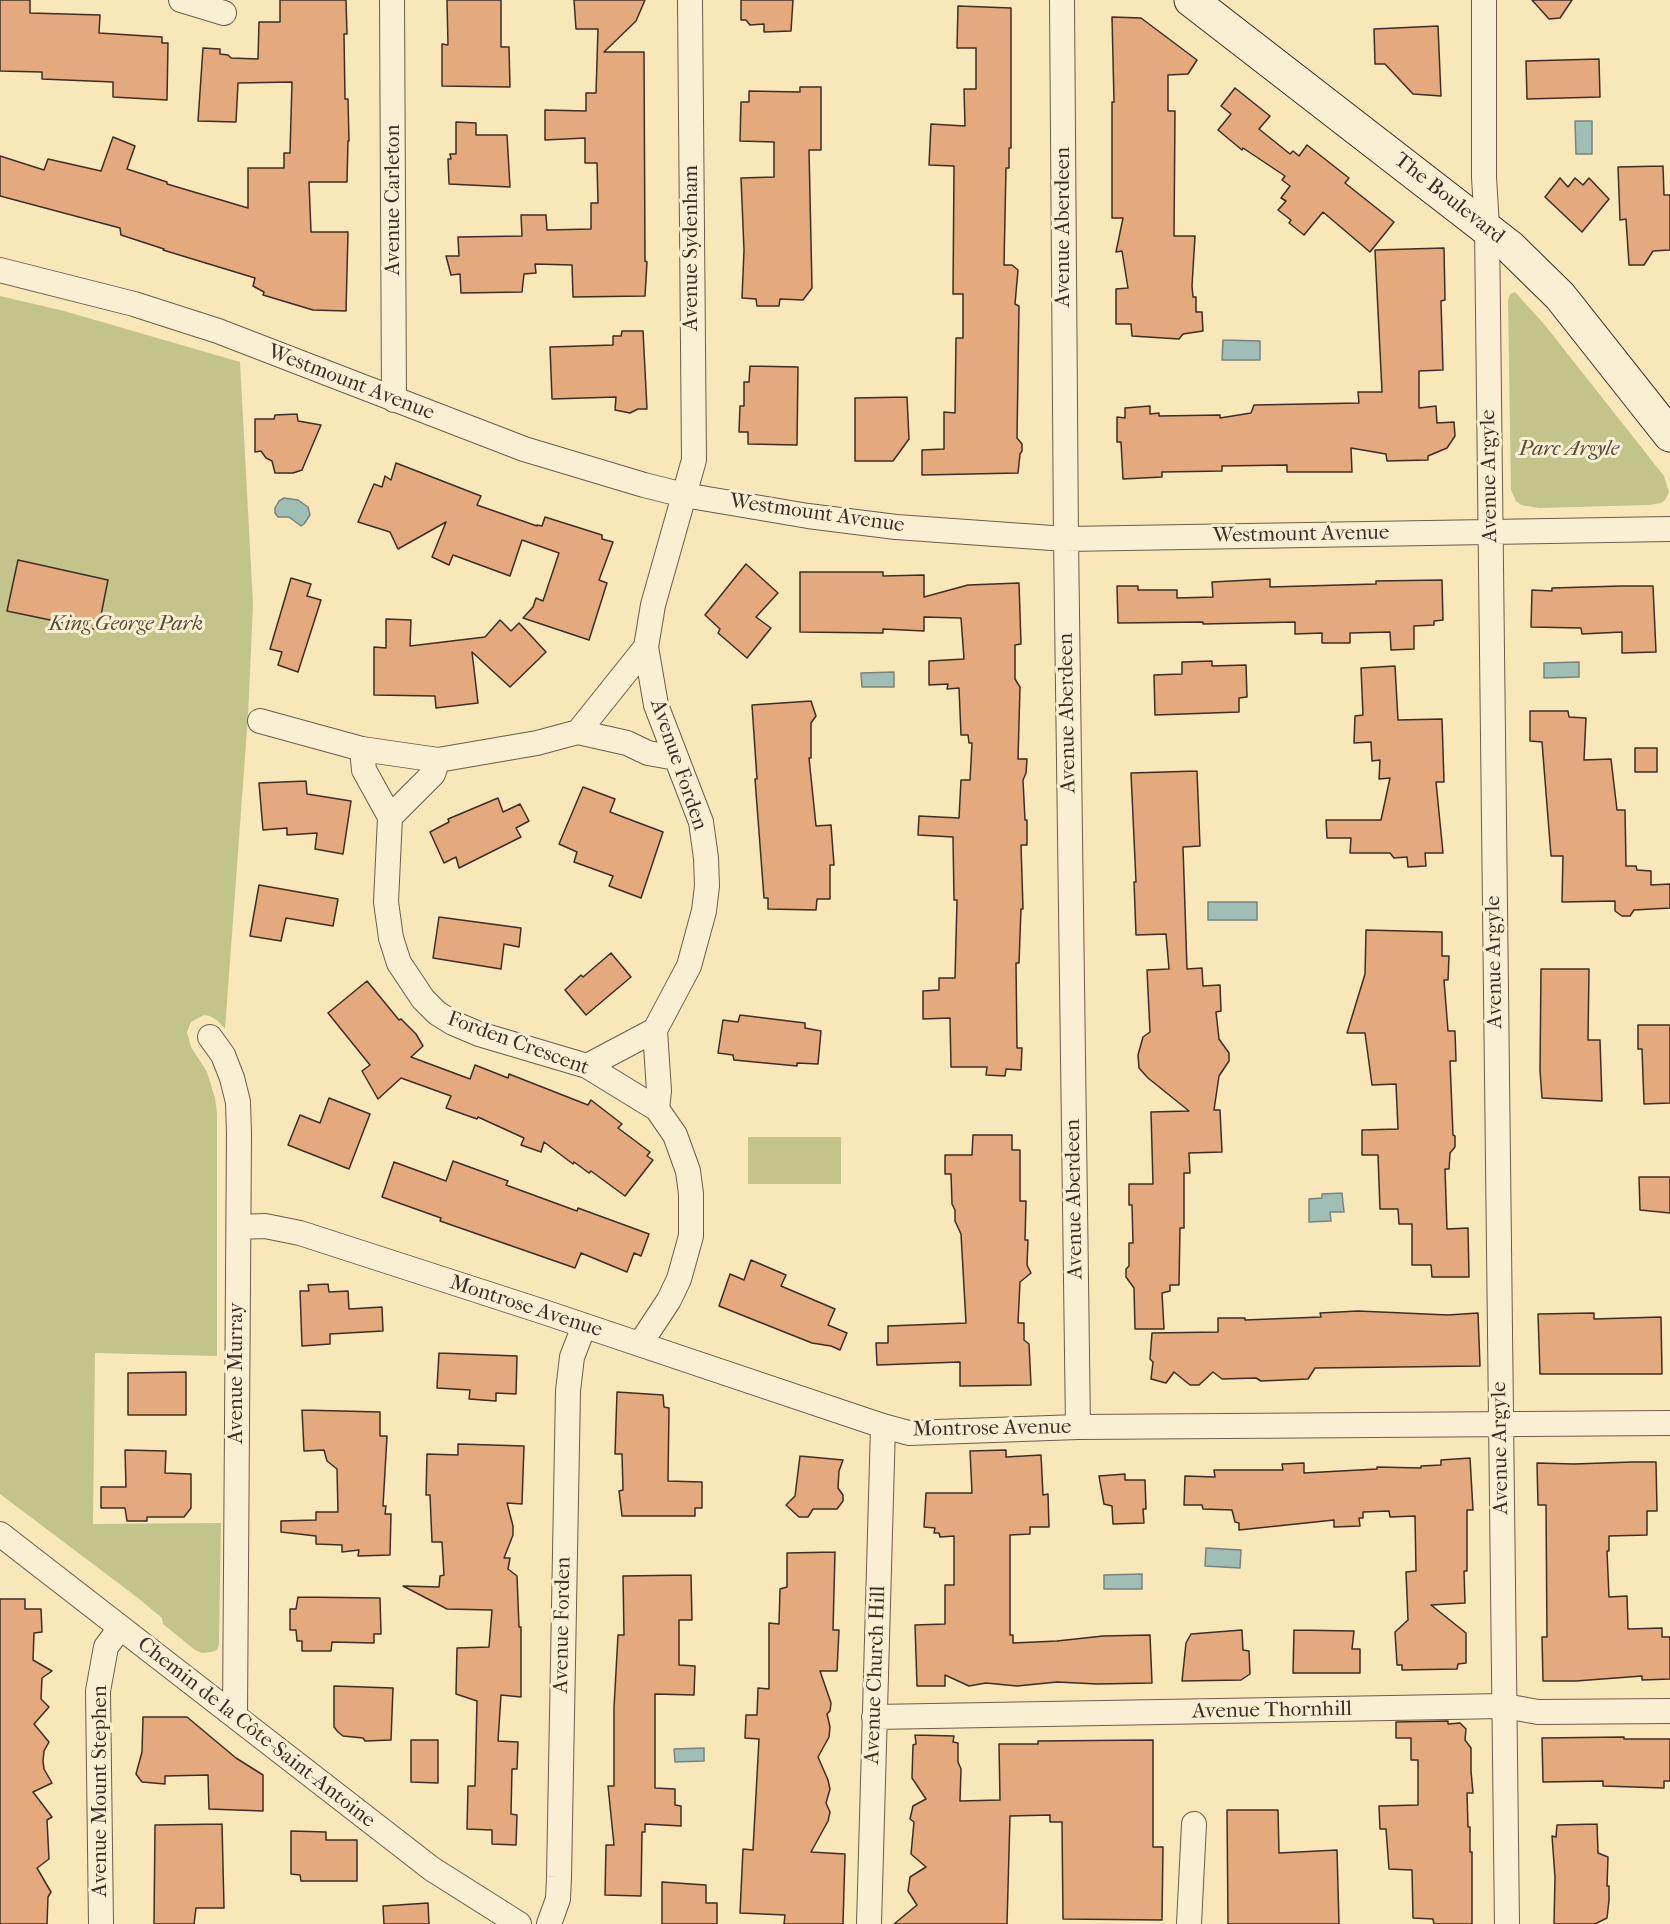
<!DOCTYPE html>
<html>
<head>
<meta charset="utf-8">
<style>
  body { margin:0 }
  canvas { display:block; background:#f8e7b9 }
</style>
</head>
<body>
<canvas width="1670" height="1924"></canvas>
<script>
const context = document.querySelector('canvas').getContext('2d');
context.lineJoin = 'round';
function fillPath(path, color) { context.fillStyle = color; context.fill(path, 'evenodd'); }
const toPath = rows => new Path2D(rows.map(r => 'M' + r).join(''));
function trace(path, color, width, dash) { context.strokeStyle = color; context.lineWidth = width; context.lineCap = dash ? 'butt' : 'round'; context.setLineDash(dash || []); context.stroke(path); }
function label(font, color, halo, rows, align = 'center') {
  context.font = font + ' "IM FELL French Canon",serif'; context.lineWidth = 6; context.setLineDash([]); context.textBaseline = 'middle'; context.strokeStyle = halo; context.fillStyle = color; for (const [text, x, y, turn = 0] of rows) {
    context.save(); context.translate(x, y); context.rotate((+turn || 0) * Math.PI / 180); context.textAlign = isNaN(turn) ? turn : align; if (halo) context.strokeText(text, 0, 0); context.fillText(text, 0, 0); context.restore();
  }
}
fillPath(toPath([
  [1515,292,1544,324,1664,476,1669,492,1665,500,1661,503,1649,505,1539,508,1521,505,1516,501,1511,490,1508,300,1510,294],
  [0,296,64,311,240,362,253,604,248,716,225,1029,218,1021,210,1016,204,1015,191,1022,187,1032,191,1047,207,1072,215,1098,217,1114,217,1356,95,1353,93,1524,221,1523,219,1645,217,1650,211,1652,202,1653,195,1650,163,1624,162,1618,138,1598,0,1494],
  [748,1137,841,1137,841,1184,748,1184]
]), '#c2c48c');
const water = toPath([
  [1575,121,1592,121,1592,154,1576,154,1575,121],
  [1223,340,1260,341,1260,360,1222,360,1223,340],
  [284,498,298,500,308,507,310,515,304,524,301,526,289,517,278,517,275,513,275,508,279,501,284,498],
  [1579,662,1579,677,1544,678,1544,663,1579,662],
  [894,672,894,687,862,687,861,673,894,672],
  [1208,902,1257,902,1257,920,1208,920,1208,902],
  [1342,1193,1344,1212,1330,1212,1331,1221,1309,1222,1309,1199,1322,1198,1322,1194,1342,1193],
  [1206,1548,1241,1550,1240,1568,1205,1566,1206,1548],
  [1142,1574,1142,1589,1104,1589,1104,1575,1142,1574],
  [704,1748,704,1761,675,1762,674,1749,704,1748]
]);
fillPath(water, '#9fbeb6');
trace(water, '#78847d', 1.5);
const building = toPath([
  [0,0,30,0,30,13,100,15,99,33,162,37,162,43,168,43,167,100,113,97,113,82,42,79,42,72,0,71,0,0],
  [280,0,346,0,347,34,344,34,345,99,348,99,349,141,348,141,347,182,309,182,311,232,348,232,346,311,313,310,263,295,264,292,253,286,255,278,163,250,164,249,121,235,120,228,0,196,0,156,44,170,48,159,101,171,113,137,135,146,127,169,167,182,167,184,248,208,248,168,284,168,284,153,290,153,292,82,238,83,236,122,198,121,203,48,220,49,220,54,228,55,231,58,258,59,259,22,280,22,280,0],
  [447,0,501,0,501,47,509,47,510,87,442,86,442,44,448,45,447,0],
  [574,0,645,0,636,21,604,52,644,52,645,261,647,262,645,296,573,297,572,265,535,264,536,273,524,274,522,292,461,293,460,274,451,275,446,256,459,256,458,237,522,236,521,215,546,215,547,230,591,229,591,203,598,203,597,163,585,163,585,138,545,140,545,110,586,111,586,93,596,93,598,29,576,29,574,0],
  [741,0,793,0,791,31,764,32,764,24,750,25,746,20,741,20,741,0],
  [1532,0,1572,0,1560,18,1549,19,1532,0],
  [958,6,1011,8,1011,148,1009,148,1009,168,1006,168,1004,265,1012,265,1018,270,1015,304,1019,306,1017,438,1022,444,1022,451,1020,454,1018,473,922,475,922,450,944,449,944,412,955,413,956,338,963,338,963,294,953,294,954,166,929,165,931,124,965,126,964,89,976,89,976,48,957,48,958,6],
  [1112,17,1141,18,1197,60,1188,74,1168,75,1168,111,1175,111,1174,236,1195,236,1192,286,1193,297,1196,297,1196,312,1202,312,1203,331,1183,334,1179,339,1132,336,1131,324,1116,324,1116,289,1128,288,1122,251,1116,252,1123,218,1112,218,1112,102,1114,102,1112,17],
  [1438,26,1441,96,1413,94,1385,64,1375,64,1374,29,1438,26],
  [1599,59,1600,97,1527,99,1526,61,1599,59],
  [800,87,821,87,821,150,809,150,812,288,803,300,780,299,779,306,757,306,756,299,742,298,744,250,741,178,774,177,774,142,740,141,741,102,749,102,749,91,800,92,800,87],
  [1235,88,1270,116,1259,129,1290,154,1293,151,1299,156,1307,145,1349,178,1345,183,1394,222,1370,252,1323,212,1304,235,1289,223,1291,220,1278,210,1286,201,1281,198,1290,186,1282,180,1285,176,1243,148,1242,150,1218,130,1231,114,1221,106,1235,88],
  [456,122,476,123,476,135,507,135,510,187,449,184,448,159,451,159,450,154,456,154,456,122],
  [1663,166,1664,195,1670,195,1670,250,1653,251,1644,265,1629,265,1626,219,1620,220,1618,167,1663,166],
  [1560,178,1568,187,1575,178,1583,185,1589,178,1609,199,1582,232,1545,197,1560,178],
  [1444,248,1445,300,1441,301,1443,370,1419,371,1419,408,1436,406,1437,423,1454,422,1455,436,1447,448,1428,456,1428,460,1387,461,1386,454,1351,448,1352,472,1287,472,1287,465,1222,466,1222,471,1162,472,1162,477,1123,479,1121,442,1117,442,1117,417,1125,418,1125,408,1150,406,1150,414,1159,413,1159,416,1220,415,1220,418,1251,413,1254,405,1359,403,1358,392,1382,392,1375,250,1444,248],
  [622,331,643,331,647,409,638,409,630,413,615,410,616,397,552,399,550,347,613,345,613,336,621,336,622,331],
  [750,366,798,367,797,445,748,444,748,432,739,432,740,406,744,406,744,382,749,382,750,366],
  [907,397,909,439,893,461,855,461,855,398,907,397],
  [297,414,298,421,321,425,302,470,293,473,275,473,272,461,266,458,261,451,255,452,255,419,274,419,275,415,297,414],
  [396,463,481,496,477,505,537,526,537,525,542,526,545,517,602,535,602,539,613,542,599,580,607,583,589,640,523,618,533,607,536,598,543,601,559,553,522,540,510,576,453,555,449,565,432,557,446,522,398,549,390,532,358,522,374,484,382,487,385,476,391,480,396,463],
  [18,560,108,580,98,630,7,611,18,560],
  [746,564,778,593,756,617,771,628,747,658,718,633,720,629,705,615,746,564],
  [800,572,883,572,883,576,924,575,924,597,968,585,1019,583,1021,644,1015,645,1015,679,1020,687,1018,759,1027,759,1026,773,1023,780,1025,820,1027,820,1027,845,1021,845,1023,909,1021,909,1019,963,1016,963,1017,1048,1022,1048,1021,1070,1006,1069,1005,1076,986,1075,987,1067,951,1067,950,1018,923,1019,923,991,939,990,939,978,955,978,957,900,954,900,953,837,918,835,919,816,959,818,961,780,970,780,972,743,969,743,968,735,961,735,959,688,947,689,948,684,929,685,929,661,964,659,961,618,924,617,924,631,883,629,883,633,800,632,800,572],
  [291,578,311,584,307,596,321,600,298,672,278,665,282,652,270,649,291,578],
  [1270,579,1270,587,1376,584,1376,581,1442,580,1443,620,1434,621,1434,625,1414,626,1414,649,1391,650,1390,632,1350,633,1350,643,1322,643,1322,633,1295,634,1295,622,1203,624,1203,622,1118,623,1117,586,1138,586,1138,590,1177,590,1177,598,1213,597,1212,582,1270,579],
  [1621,586,1653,586,1656,652,1622,653,1622,632,1582,634,1581,628,1531,627,1532,590,1552,591,1552,588,1621,586],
  [386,619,411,620,410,646,485,637,500,620,511,631,519,623,546,652,510,687,472,652,478,703,436,708,435,696,374,695,374,647,386,648,386,619],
  [1212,661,1212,666,1246,665,1247,697,1239,698,1239,712,1155,715,1154,675,1182,674,1182,662,1212,661],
  [1395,666,1398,720,1442,719,1444,782,1436,782,1443,853,1425,853,1426,866,1408,867,1407,857,1394,858,1390,853,1350,853,1351,838,1327,838,1326,820,1381,820,1390,778,1379,779,1380,760,1372,761,1371,742,1354,743,1355,716,1363,715,1361,668,1395,666],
  [811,701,816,716,811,723,811,758,809,758,816,826,831,825,834,865,830,865,830,899,817,899,816,910,768,909,768,898,764,898,755,779,757,779,752,705,811,701],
  [1530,711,1568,711,1569,717,1586,718,1584,760,1611,759,1617,810,1625,810,1626,866,1636,866,1637,870,1651,871,1651,885,1670,884,1670,908,1634,910,1630,916,1622,916,1615,911,1615,901,1562,902,1563,856,1551,856,1542,742,1530,741,1530,711],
  [1635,748,1657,748,1657,772,1635,772,1635,748],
  [1197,771,1200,846,1183,847,1187,969,1202,968,1203,986,1220,985,1221,1011,1216,1012,1219,1039,1229,1053,1229,1061,1219,1076,1214,1110,1220,1110,1222,1152,1189,1153,1190,1173,1184,1173,1184,1228,1180,1228,1179,1285,1170,1285,1170,1291,1162,1293,1164,1329,1135,1329,1134,1288,1126,1277,1126,1269,1129,1266,1129,1243,1133,1243,1132,1205,1129,1205,1129,1184,1153,1184,1151,1112,1189,1111,1148,1078,1139,1068,1138,1055,1143,1037,1150,1032,1147,970,1169,969,1166,934,1136,935,1134,882,1136,882,1131,773,1197,771],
  [306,781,307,794,351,801,343,854,315,849,317,833,287,835,287,828,263,830,259,783,306,781],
  [583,787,615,799,610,812,663,832,641,898,609,886,613,876,574,862,577,852,559,844,583,787],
  [498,798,503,812,520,804,529,821,516,828,521,837,459,868,456,857,444,863,430,832,449,822,448,819,498,798],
  [259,885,338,899,333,926,286,918,281,941,250,936,259,885],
  [439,917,521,928,519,947,504,944,501,969,433,958,439,917],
  [1366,930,1442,932,1442,956,1449,956,1448,980,1444,980,1448,1031,1455,1031,1456,1061,1450,1061,1453,1135,1455,1136,1455,1147,1450,1153,1449,1169,1445,1169,1447,1229,1468,1228,1469,1277,1432,1277,1431,1265,1412,1265,1412,1224,1399,1224,1398,1209,1380,1209,1378,1155,1362,1155,1362,1130,1398,1129,1396,1084,1372,1085,1365,1033,1347,1033,1365,974,1366,930],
  [611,953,631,977,586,1015,565,990,581,975,583,977,611,953],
  [1541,969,1589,969,1588,1040,1600,1040,1602,1101,1542,1098,1540,1070,1541,969],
  [367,981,399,1020,401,1019,416,1034,423,1046,411,1057,470,1079,475,1065,508,1078,509,1074,588,1105,591,1100,622,1124,618,1128,650,1152,647,1156,653,1160,625,1196,591,1171,589,1173,574,1162,573,1164,544,1142,541,1152,521,1145,524,1138,478,1117,477,1119,446,1108,451,1096,401,1078,378,1099,362,1071,370,1065,328,1013,367,981],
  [740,1015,805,1023,805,1028,821,1031,818,1064,797,1063,797,1066,734,1060,733,1055,718,1053,723,1020,738,1022,740,1015],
  [1638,1025,1670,1025,1670,1103,1644,1104,1642,1049,1638,1049,1638,1025],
  [329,1098,370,1114,349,1169,288,1145,300,1115,320,1123,329,1098],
  [973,1135,1012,1135,1012,1150,1020,1150,1020,1201,1026,1201,1025,1240,1028,1240,1027,1265,1031,1273,1020,1282,1018,1323,1024,1323,1024,1340,1029,1344,1031,1385,960,1386,960,1362,877,1365,876,1343,888,1343,888,1326,966,1323,961,1234,955,1221,955,1210,952,1204,951,1174,945,1174,945,1155,972,1155,973,1135],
  [453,1161,508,1181,506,1185,577,1211,578,1208,649,1234,641,1256,634,1253,627,1272,581,1253,575,1268,440,1221,441,1218,382,1197,394,1162,446,1181,453,1161],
  [1639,1177,1670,1177,1670,1213,1640,1210,1639,1177],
  [751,1260,786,1275,781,1286,835,1309,828,1325,847,1333,840,1350,831,1346,812,1343,719,1306,730,1274,744,1280,751,1260],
  [328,1284,329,1292,348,1291,349,1309,382,1307,383,1331,330,1334,330,1344,302,1346,300,1291,309,1291,308,1285,328,1284],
  [1358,1311,1448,1315,1478,1313,1480,1366,1315,1368,1308,1379,1261,1381,1256,1378,1222,1379,1213,1372,1199,1385,1190,1385,1174,1372,1166,1383,1151,1379,1153,1362,1150,1359,1152,1333,1218,1332,1218,1318,1245,1318,1245,1320,1321,1317,1320,1313,1358,1311],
  [1594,1313,1594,1319,1661,1317,1662,1374,1540,1374,1538,1314,1594,1313],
  [439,1353,517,1356,516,1394,496,1393,496,1401,469,1399,470,1390,437,1388,439,1353],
  [186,1372,186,1415,128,1415,128,1373,186,1372],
  [617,1392,663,1395,664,1407,669,1408,668,1481,702,1482,702,1508,695,1508,695,1516,622,1516,619,1491,623,1490,622,1454,615,1454,617,1392],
  [302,1410,380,1412,380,1436,387,1436,383,1506,386,1506,385,1514,391,1514,390,1555,358,1556,359,1550,342,1552,342,1545,316,1544,316,1536,281,1532,281,1521,316,1520,316,1512,338,1512,337,1469,327,1461,324,1450,304,1451,302,1410],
  [458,1444,524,1446,522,1504,507,1503,513,1526,513,1535,504,1558,510,1558,508,1569,517,1576,519,1627,521,1627,521,1697,501,1695,498,1741,518,1742,517,1769,512,1769,511,1814,517,1815,516,1845,492,1844,492,1830,467,1829,468,1786,475,1786,477,1701,456,1694,457,1648,489,1647,492,1610,447,1609,403,1586,439,1587,440,1576,444,1575,442,1542,432,1542,430,1495,426,1495,427,1454,458,1455,458,1444],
  [125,1450,166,1451,165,1473,191,1474,191,1508,184,1517,147,1517,147,1521,127,1521,125,1508,101,1508,101,1487,126,1487,125,1450],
  [1006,1450,1006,1457,1041,1455,1043,1495,1048,1494,1049,1527,1030,1527,1030,1534,1010,1535,1010,1635,1013,1635,1013,1643,1057,1641,1103,1636,1150,1635,1152,1683,1097,1684,1057,1682,1017,1686,986,1683,969,1686,945,1675,945,1686,917,1686,915,1625,945,1624,945,1585,954,1585,954,1536,940,1537,939,1533,934,1533,935,1528,924,1527,926,1493,972,1493,970,1451,1006,1450],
  [800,1456,843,1460,839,1471,838,1488,843,1495,843,1501,837,1509,813,1509,808,1517,799,1517,786,1505,795,1496,800,1456],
  [1470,1458,1473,1510,1467,1510,1467,1571,1464,1571,1465,1603,1431,1605,1466,1633,1466,1663,1458,1664,1457,1669,1402,1670,1402,1665,1397,1665,1395,1632,1408,1620,1406,1572,1416,1571,1415,1516,1390,1517,1389,1511,1363,1512,1363,1518,1359,1518,1360,1526,1334,1527,1334,1520,1239,1530,1239,1523,1235,1522,1232,1510,1203,1509,1202,1505,1184,1505,1185,1476,1215,1477,1214,1470,1283,1470,1282,1464,1304,1463,1304,1473,1377,1469,1377,1467,1421,1468,1421,1466,1441,1465,1441,1460,1470,1458],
  [1632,1462,1656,1462,1657,1511,1647,1511,1647,1535,1609,1536,1609,1551,1607,1551,1609,1597,1627,1596,1628,1629,1662,1628,1662,1637,1670,1637,1670,1679,1642,1680,1642,1676,1576,1681,1543,1681,1542,1637,1547,1637,1546,1505,1538,1505,1537,1463,1574,1464,1632,1462],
  [1125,1474,1125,1480,1145,1480,1146,1509,1143,1509,1144,1523,1113,1524,1112,1506,1104,1504,1099,1476,1125,1474],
  [835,1552,833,1630,839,1630,837,1671,820,1671,831,1703,830,1711,827,1714,830,1727,829,1737,818,1757,828,1780,830,1789,826,1803,830,1812,828,1821,811,1852,845,1854,843,1924,784,1924,785,1915,740,1913,743,1849,753,1850,759,1739,745,1738,746,1715,757,1715,758,1688,769,1689,769,1623,779,1624,780,1589,787,1587,787,1553,835,1552],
  [691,1575,692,1620,679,1620,679,1665,695,1666,694,1695,655,1694,655,1788,675,1789,675,1805,681,1806,681,1826,645,1824,645,1832,642,1832,641,1896,605,1895,606,1845,614,1845,608,1786,614,1786,614,1708,618,1635,624,1635,623,1576,691,1575],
  [298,1597,380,1598,381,1634,374,1634,374,1643,332,1642,331,1651,302,1651,302,1641,297,1641,296,1630,290,1630,290,1609,296,1609,298,1597],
  [0,1599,25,1599,25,1609,41,1609,42,1632,34,1633,33,1660,52,1671,42,1678,41,1699,49,1707,34,1724,49,1742,44,1751,43,1761,44,1769,52,1783,33,1792,52,1817,47,1820,49,1859,37,1868,51,1892,48,1897,47,1924,0,1924,0,1599],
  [1242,1630,1243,1650,1249,1651,1250,1674,1241,1680,1182,1681,1186,1643,1191,1634,1242,1630],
  [1294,1630,1354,1631,1352,1649,1360,1649,1360,1673,1293,1673,1294,1630],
  [334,1686,393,1688,391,1740,365,1741,363,1738,343,1736,338,1732,334,1727,334,1686],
  [143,1717,187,1717,236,1758,263,1775,263,1811,209,1809,208,1775,165,1776,165,1784,142,1782,136,1774,142,1752,143,1717],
  [1448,1721,1448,1724,1460,1723,1466,1729,1465,1740,1471,1748,1471,1771,1473,1793,1467,1793,1468,1827,1470,1827,1470,1852,1472,1852,1472,1924,1434,1924,1433,1919,1413,1918,1412,1870,1389,1869,1386,1829,1380,1829,1379,1806,1418,1805,1418,1760,1411,1760,1411,1738,1396,1738,1396,1722,1448,1721],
  [915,1735,954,1736,953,1742,958,1743,958,1762,961,1769,960,1801,1000,1800,999,1744,1038,1744,1038,1741,1153,1740,1153,1847,1163,1847,1162,1920,1063,1919,1062,1822,1050,1822,1050,1815,1010,1816,1007,1924,894,1924,917,1905,908,1891,910,1877,926,1867,911,1854,914,1822,910,1819,913,1806,926,1799,912,1778,913,1745,916,1744,915,1735],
  [1624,1737,1624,1739,1670,1739,1670,1781,1664,1781,1664,1788,1603,1786,1603,1781,1543,1782,1542,1738,1624,1737],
  [411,1740,438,1740,438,1783,411,1782,411,1740],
  [1227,1810,1278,1810,1279,1853,1337,1850,1339,1924,1228,1924,1227,1810],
  [222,1824,224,1908,196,1908,194,1924,154,1924,155,1825,222,1824],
  [1597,1824,1598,1853,1608,1857,1607,1886,1609,1886,1609,1900,1607,1918,1595,1924,1554,1924,1555,1877,1552,1836,1556,1837,1557,1825,1597,1824],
  [291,1831,326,1832,326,1840,357,1840,357,1881,301,1881,300,1875,291,1874,291,1831],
  [662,1882,706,1885,706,1903,717,1903,717,1924,662,1924,662,1882],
  [428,1903,429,1924,384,1924,383,1906,428,1903]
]);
fillPath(building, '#e4aa7d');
trace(building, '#3e2e27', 1.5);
const minor = toPath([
  [181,0,224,13],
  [392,0,394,400],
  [1062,0,1066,539,1078,1427],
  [1484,0,1484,177,1487,227,1507,1924],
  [0,270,134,304,218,331,524,449,644,485,684,495,808,516,896,527,1066,539,1670,529],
  [646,647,578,732,537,743,438,760,433,774,390,817,386,902,391,938,399,963,423,999,437,1013,453,1023,479,1034,587,1066,657,1109],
  [260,721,362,749,438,760],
  [578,732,627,743,648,753,676,758],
  [362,749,364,770,390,817],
  [210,1037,223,1055,232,1078,238,1102,239,1133,235,1715],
  [587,1066,655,1030],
  [239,1227,265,1226,300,1233,544,1312,883,1426,909,1433,1078,1427,1670,1423],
  [640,1344,669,1300,679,1279,691,1236,691,1194,688,1171,675,1135,657,1109,659,1091,655,1030,689,966,704,911,707,886,706,858,701,822,656,705,646,647,653,605,694,460,690,0],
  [0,1534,432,1869,519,1924],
  [874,1717,1505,1706,1538,1712,1670,1711],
  [101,1924,98,1691,106,1647,120,1628],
  [549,1924,558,1899,559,1877,568,1391,572,1357,584,1326],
  [869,1924,883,1426],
  [1189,1924,1194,1824]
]);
const secondary = toPath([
  [1191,0,1510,247,1560,296,1670,435]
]);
trace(minor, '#6c5c4c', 26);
trace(secondary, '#3e2e27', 35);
trace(minor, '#faefd2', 24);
trace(secondary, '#faefd2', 33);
label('21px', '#3e2e27', '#faefd2', [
  ["The Boulevard",1449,199,38],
  ["Avenue Carleton",394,200,-90],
  ["Avenue Aberdeen",1064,227,-90],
  ["Avenue Sydenham",692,248,-90],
  ["Westmount Avenue",351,383,21],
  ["Avenue Argyle",1490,476,-91],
  ["Westmount Avenue",817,514,8],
  ["Westmount Avenue",1301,535,-1],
  ["Avenue Aberdeen",1068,713,-91],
  ["Avenue Forden",678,765,71],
  ["Avenue Argyle",1495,962,-91],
  ["Forden Crescent",518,1044,20],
  ["Avenue Aberdeen",1075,1199,-91],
  ["Montrose Avenue",526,1307,18],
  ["Avenue Murray",237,1373,-90],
  ["Montrose Avenue",992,1429,-1],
  ["Avenue Argyle",1501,1448,-91],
  ["Avenue Forden",563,1625,-89],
  ["Avenue Church Hill",876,1675,-88],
  ["Avenue Thornhill",1272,1711,-1],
  ["Chemin de la Côte-Saint-Antoine",256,1733,38],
  ["Avenue Mount Stephen",101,1791,-90]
]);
label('italic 21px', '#584c3b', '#faefd2', [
  ["Parc Argyle",1569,450],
  ["King George Park",126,625]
]);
</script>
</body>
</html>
